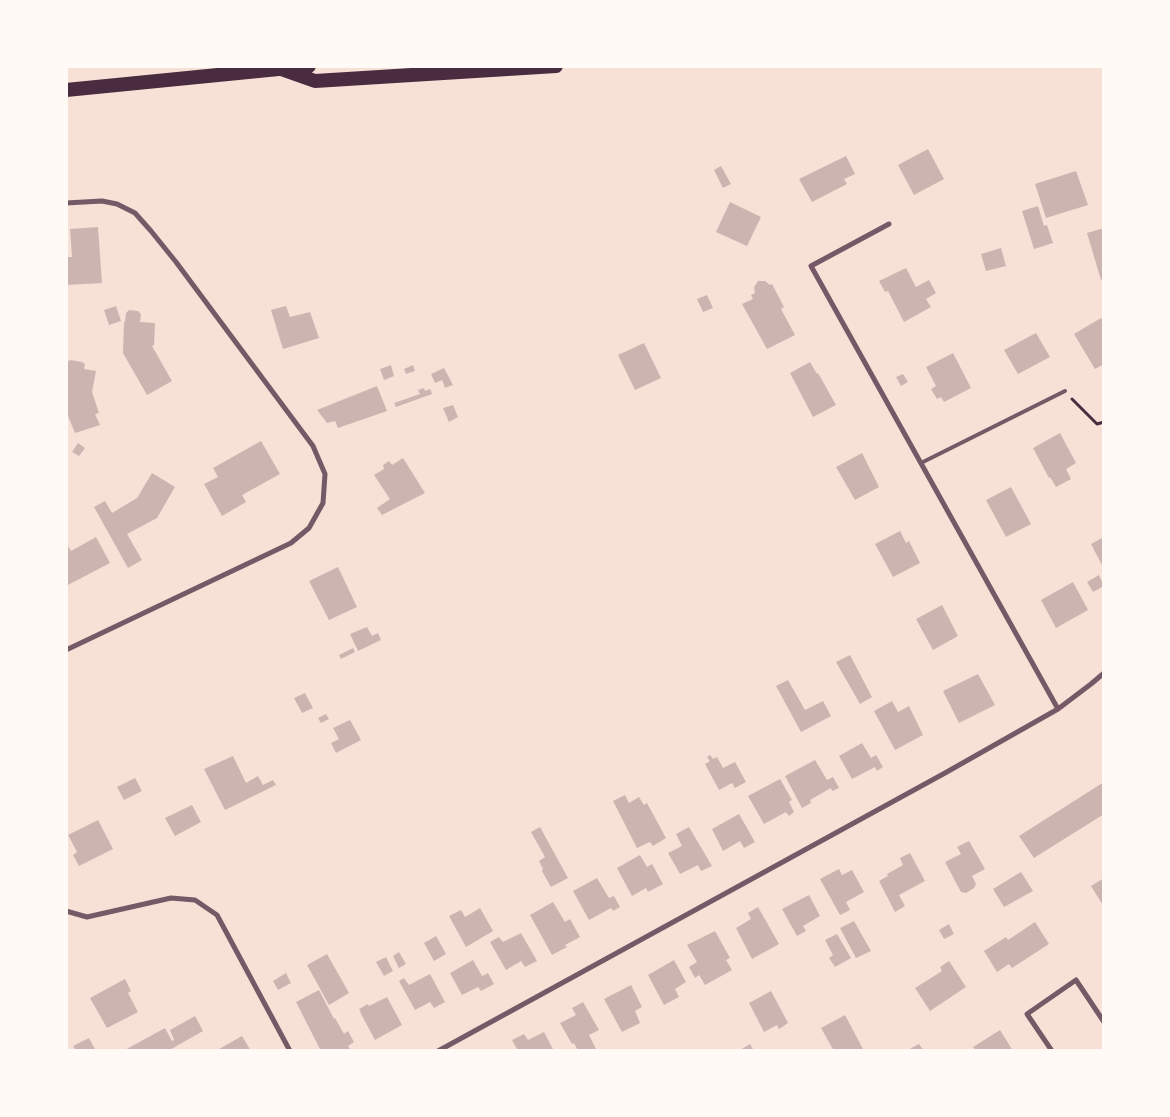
<!DOCTYPE html>
<html>
<head>
<meta charset="utf-8">
<style>
  body { margin:0 }
  #map { position:relative; width:1170px; height:1117px; overflow:hidden; background:#f7e1d7; font-family:Poppins,sans-serif }
  canvas { display:block }
  .frame { position:absolute; inset:0; border:68px solid #fffaf5; pointer-events:none }
</style>
</head>
<body>
<div id="map">
<canvas width="1170" height="1117"></canvas>
<div class="frame"></div>
</div>
<script>
const context = document.querySelector('canvas').getContext('2d');
context.lineJoin = 'round';
function fillPath(path, color) { context.fillStyle = color; context.fill(path, 'evenodd'); }
const toPath = rows => new Path2D(rows.map(r => 'M' + r).join(''));
function trace(path, color, width, dash) { context.strokeStyle = color; context.lineWidth = width; context.lineCap = dash ? 'butt' : 'round'; context.setLineDash(dash || []); context.stroke(path); }
fillPath(toPath([
  [928,149,944,179,914,195,898,165],
  [846,156,855,174,844,179,847,184,812,202,799,179],
  [721,166,731,184,723,188,714,170],
  [1076,171,1088,205,1046,218,1035,184],
  [730,202,761,217,747,246,716,232],
  [1038,206,1044,226,1047,225,1053,243,1034,249,1022,211],
  [98,227,102,283,66,285,66,257,72,257,70,229],
  [1104,228,1104,279,1101,280,1087,233],
  [1001,248,1006,266,986,271,981,254],
  [906,268,916,287,929,280,936,293,926,299,931,307,904,322,888,291,885,292,879,281],
  [758,281,765,281,770,285,772,284,784,307,781,309,795,335,767,349,742,304,753,299,751,295,755,293,754,287],
  [707,295,713,308,703,312,697,299],
  [116,306,121,321,109,325,104,310],
  [286,306,290,317,310,312,319,338,283,349,271,310],
  [129,310,138,311,141,314,140,322,155,323,154,345,152,346,172,381,147,395,123,353,124,322,125,322,126,313],
  [1101,318,1104,323,1104,364,1095,369,1074,334],
  [1036,333,1050,357,1018,374,1004,350],
  [644,343,661,378,635,390,618,355],
  [953,353,971,388,944,402,941,397,937,399,931,389,936,386,926,367],
  [70,360,82,362,85,364,84,369,96,371,92,392,99,413,95,414,100,425,75,433,66,411,66,365,67,362],
  [810,362,817,374,818,373,836,405,813,417,790,373],
  [391,365,394,376,384,380,380,369],
  [413,365,415,371,406,374,404,369],
  [444,368,453,385,445,388,442,380,435,383,431,374],
  [903,374,908,382,901,386,896,377],
  [377,386,387,411,338,428,335,421,327,423,317,410],
  [424,388,425,391,430,389,432,394,396,407,394,403,420,394,418,390],
  [453,405,458,417,449,422,443,408],
  [1060,433,1076,463,1066,469,1071,479,1056,487,1050,477,1049,478,1033,448],
  [261,441,280,474,242,495,246,502,222,516,204,484,218,477,213,468],
  [78,443,85,448,79,456,72,452],
  [862,453,879,487,855,500,836,467],
  [403,458,425,493,382,515,377,508,390,499,374,475,384,469,383,465,389,461,392,465],
  [152,473,175,487,157,518,127,534,142,560,128,568,94,507,105,501,112,513,137,498],
  [1011,487,1031,524,1006,537,986,500],
  [900,531,906,543,909,541,920,563,893,577,875,544],
  [96,537,110,563,66,586,66,543,71,551],
  [1104,537,1104,569,1091,544],
  [338,567,357,607,329,620,309,581],
  [1099,575,1104,586,1093,592,1087,582],
  [1073,582,1088,610,1056,628,1041,600],
  [942,605,958,636,933,650,916,619],
  [367,627,372,636,378,633,381,640,358,651,350,634],
  [353,648,355,652,341,659,339,655],
  [850,655,872,697,860,704,836,662],
  [978,674,995,705,959,723,943,691],
  [788,680,805,710,823,701,831,716,801,732,776,686],
  [305,693,313,708,302,713,294,698],
  [892,701,898,712,909,706,923,735,895,750,874,711],
  [326,714,329,719,321,723,318,718],
  [350,720,361,740,336,753,331,743,339,739,333,728],
  [862,743,871,758,876,755,883,767,877,771,875,767,852,779,839,756],
  [710,755,713,759,717,757,723,768,735,762,746,782,735,788,732,783,719,790,705,764,710,761,707,757],
  [233,756,246,783,258,776,263,785,273,780,276,785,225,810,204,769],
  [815,760,827,780,833,777,839,788,832,791,831,788,810,800,811,803,802,808,785,776],
  [135,778,142,791,124,800,117,787],
  [780,779,792,800,789,802,794,812,789,816,786,812,764,824,748,796],
  [1104,782,1104,814,1034,858,1019,836],
  [625,795,629,803,639,797,644,805,647,803,666,838,653,846,650,842,637,848,613,801],
  [192,805,201,822,175,836,165,818],
  [739,814,755,842,744,848,740,841,723,851,712,829],
  [98,820,113,849,79,866,73,855,77,852,68,835],
  [540,827,568,878,551,887,542,871,543,869,539,861,545,857,531,832],
  [689,827,712,866,701,871,698,865,680,874,668,853,682,846,676,834],
  [969,841,985,869,972,876,976,884,974,888,966,893,961,892,945,862,961,854,957,847],
  [910,853,925,881,899,895,905,906,895,912,879,881,888,876,887,874,903,865,900,858],
  [640,855,647,867,652,864,663,884,648,892,646,888,632,896,617,868],
  [839,869,842,875,852,870,864,892,846,902,850,910,840,915,820,879],
  [1021,872,1033,891,1004,907,993,889],
  [597,878,609,898,614,896,620,907,613,911,611,908,589,920,573,891],
  [1104,878,1104,907,1091,886],
  [809,895,820,916,803,926,806,931,797,936,782,909],
  [553,902,565,922,570,919,580,937,565,945,567,947,552,955,530,915],
  [758,907,779,944,752,959,736,928,751,919,748,913],
  [480,908,493,931,466,947,449,916,461,910,465,917],
  [854,921,871,951,856,958,840,928],
  [1035,922,1049,944,1012,968,1009,964,997,972,984,951,1006,937,1008,940],
  [949,924,954,934,944,939,939,930],
  [715,931,730,958,726,960,732,970,705,985,699,975,695,978,689,967,697,962,687,945],
  [521,933,537,961,525,967,521,961,506,970,490,942,499,937,503,942],
  [837,934,851,958,835,967,829,958,833,955,825,940],
  [436,936,446,954,434,961,424,943],
  [399,952,406,964,399,968,393,956],
  [327,954,349,993,329,1005,307,965],
  [386,957,393,971,384,976,376,962],
  [473,960,482,976,488,973,494,984,481,991,478,987,462,995,450,973],
  [674,960,686,982,675,989,679,997,664,1005,648,975],
  [949,961,966,987,930,1011,915,988,942,971,940,967],
  [286,973,291,983,278,990,273,981],
  [430,974,445,1002,434,1008,430,1002,415,1010,399,981,404,978,409,985],
  [125,979,131,991,128,993,138,1012,107,1028,90,998],
  [631,985,642,1007,635,1011,640,1023,622,1032,604,999],
  [319,990,334,1019,335,1018,344,1034,348,1031,354,1042,348,1046,350,1049,347,1051,321,1051,296,1002],
  [771,991,788,1023,779,1029,777,1025,764,1032,749,1003],
  [387,997,402,1025,375,1040,360,1012,361,1012,359,1009,368,1004,369,1006],
  [583,1002,599,1030,589,1035,596,1049,593,1051,578,1051,574,1043,572,1044,560,1023,576,1015,572,1008],
  [845,1015,864,1051,834,1051,821,1028],
  [195,1016,203,1031,168,1051,123,1051,165,1028,172,1041,174,1040,170,1030],
  [1000,1030,1013,1051,976,1051,973,1047],
  [544,1032,554,1051,518,1051,512,1040,524,1034,528,1040],
  [242,1036,251,1051,220,1051,219,1049],
  [89,1038,96,1051,76,1051,73,1046],
  [750,1044,754,1051,741,1051,740,1050],
  [919,1044,924,1051,906,1051]
]), '#ccb4b1');
trace(toPath([
  [1072,399,1097,424,1104,422]
]), '#4a2c40', 3);
trace(toPath([
  [921,463,1065,391]
]), '#755966', 4);
trace(toPath([
  [66,203,102,201,117,204,135,213,151,231,176,262,313,446,325,474,323,503,309,528,291,543,66,650],
  [889,224,811,266,1058,709],
  [66,911,87,917,171,898,195,900,217,915,290,1051],
  [438,1051,945,773,1058,709,1091,684,1104,673],
  [1052,1051,1027,1014,1076,980,1104,1022]
]), '#755966', 5);
trace(toPath([
  [281,69,315,81,556,66],
  [66,90,309,66]
]), '#4a2c40', 14);
</script>
</body>
</html>
